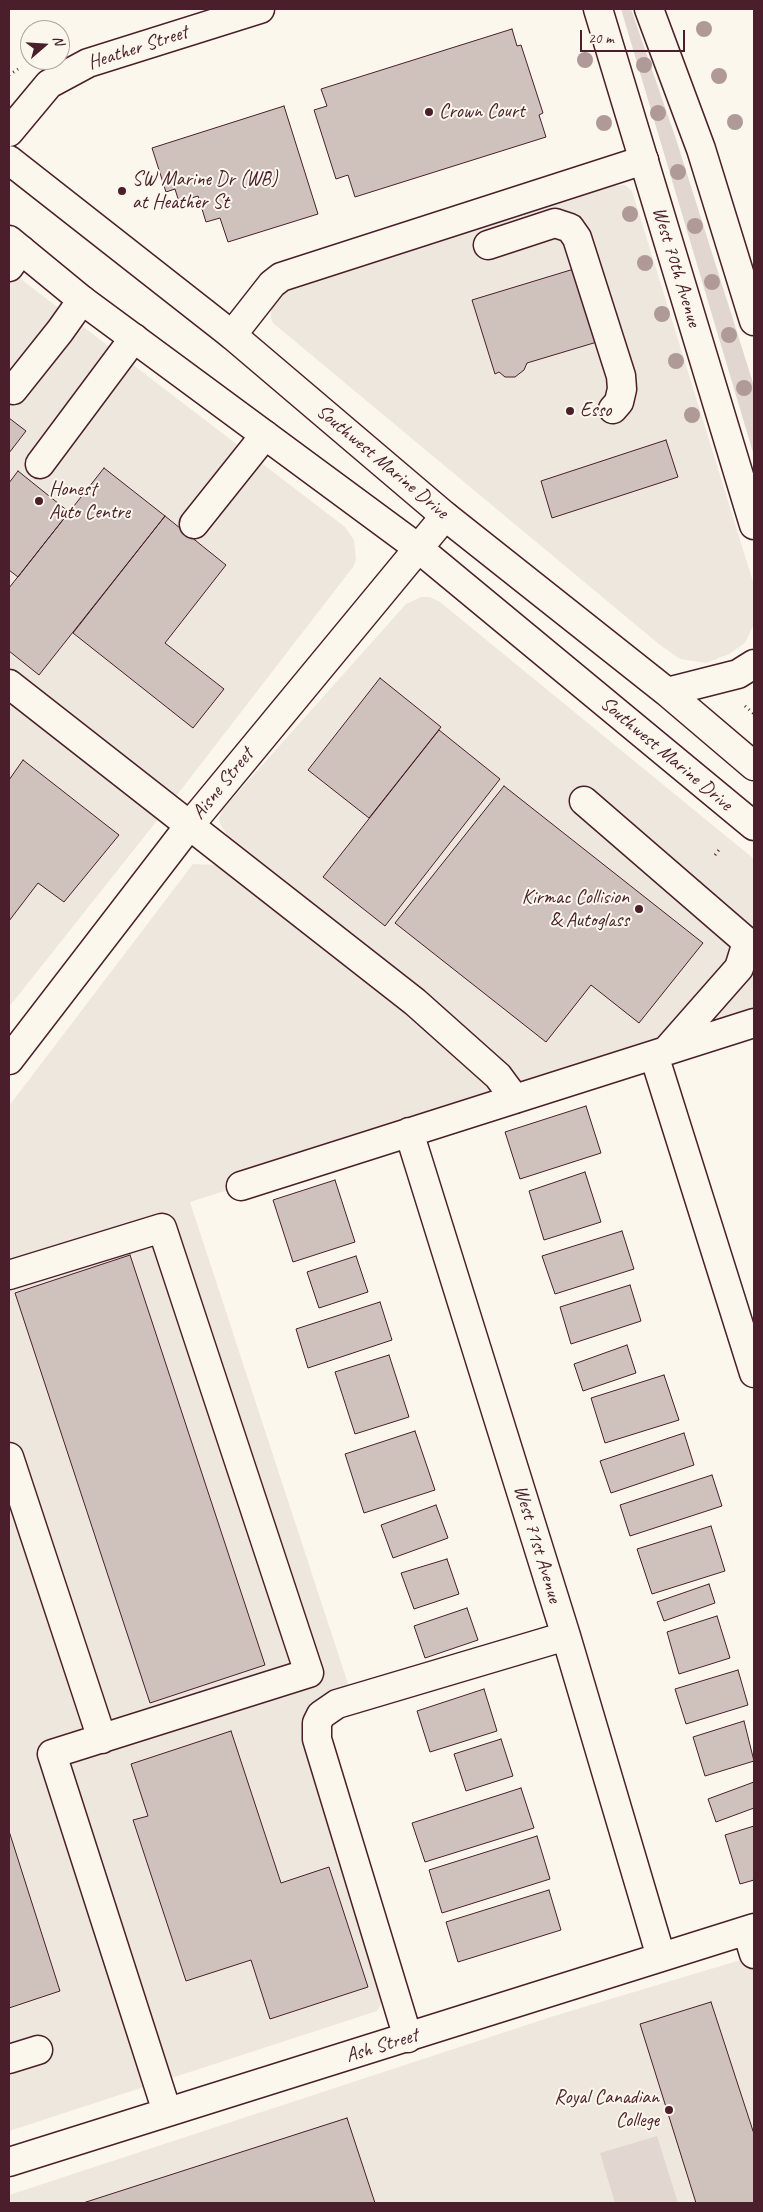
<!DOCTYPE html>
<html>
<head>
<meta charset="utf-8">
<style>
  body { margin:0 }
  #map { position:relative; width:763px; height:2212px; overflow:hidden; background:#fbf7ec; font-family:Caveat,sans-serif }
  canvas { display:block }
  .frame { position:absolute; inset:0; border:10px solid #4a1f2b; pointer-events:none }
  .north { position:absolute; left:20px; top:20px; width:50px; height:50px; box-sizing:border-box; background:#fbf7ec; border:1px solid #b4a19f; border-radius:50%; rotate:71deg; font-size:14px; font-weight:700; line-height:20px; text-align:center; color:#4a1f2b }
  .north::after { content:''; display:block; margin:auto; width:18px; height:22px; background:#4a1f2b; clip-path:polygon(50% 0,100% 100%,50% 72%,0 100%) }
  .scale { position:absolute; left:580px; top:30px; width:105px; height:22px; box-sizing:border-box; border:2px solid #4a1f2b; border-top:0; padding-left:6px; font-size:15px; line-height:18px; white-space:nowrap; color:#4a1f2b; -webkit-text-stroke:4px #fbf7ec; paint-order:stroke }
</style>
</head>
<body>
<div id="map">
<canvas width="763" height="2212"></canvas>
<div class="frame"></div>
<div class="north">N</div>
<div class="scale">20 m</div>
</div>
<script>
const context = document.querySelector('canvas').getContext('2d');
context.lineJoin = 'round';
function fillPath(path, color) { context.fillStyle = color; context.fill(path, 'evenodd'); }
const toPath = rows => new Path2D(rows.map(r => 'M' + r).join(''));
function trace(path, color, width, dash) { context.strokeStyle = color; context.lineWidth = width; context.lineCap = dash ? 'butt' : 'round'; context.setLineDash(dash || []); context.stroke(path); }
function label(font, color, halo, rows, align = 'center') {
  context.font = font + ' Caveat,sans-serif'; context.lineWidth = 4; context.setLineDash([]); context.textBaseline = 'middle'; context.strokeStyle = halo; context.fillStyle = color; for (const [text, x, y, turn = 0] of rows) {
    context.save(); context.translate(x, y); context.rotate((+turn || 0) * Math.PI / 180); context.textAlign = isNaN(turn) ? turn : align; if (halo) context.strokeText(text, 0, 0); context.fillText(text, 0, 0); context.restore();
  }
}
fillPath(toPath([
  [625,185,632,191,754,585,754,624,745,643,729,654,706,663,680,659,660,645,273,323,271,318,272,284,608,186],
  [9,270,345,527,354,540,356,560,353,567,167,808,9,1007],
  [421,597,430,597,440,602,754,859,754,1023,190,1202,353,1699,321,1715,381,1987,382,2002,377,2011,9,2131,9,1106,193,864,219,865,235,847,220,824,219,818,223,809,406,604],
  [754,1956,754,2203,9,2203,9,2195,554,2016]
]), '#eee7de');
fillPath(toPath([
  [621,9,631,9,676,139,754,386,754,456],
  [657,2136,678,2203,615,2203,600,2153]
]), '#e2d7d0');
const building = toPath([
  [512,29,517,46,521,45,543,113,539,115,546,137,355,197,348,175,336,179,314,110,327,106,321,89,512,29],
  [284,106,318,214,228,242,220,218,206,222,198,196,179,202,175,189,166,192,152,148,284,106],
  [574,269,597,342,527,363,524,370,515,377,505,377,499,372,495,374,472,300,574,269],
  [9,418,26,431,9,453,9,418],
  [666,440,678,477,552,518,541,481,666,440],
  [104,468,165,516,39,675,9,651,9,588,104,468],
  [18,471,69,512,18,577,9,570,9,483,18,471],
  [165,516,226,565,165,643,224,689,193,728,73,633,165,516],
  [380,678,441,727,369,818,308,770,380,678],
  [439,730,500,779,385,926,323,877,439,730],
  [23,760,119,835,64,902,38,883,9,921,9,780,23,760],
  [504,786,703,943,639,1023,591,985,546,1042,395,923,504,786],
  [586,1106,601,1153,520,1179,505,1132,586,1106],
  [585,1172,601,1222,544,1240,529,1191,585,1172],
  [335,1180,355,1242,293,1262,273,1200,335,1180],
  [622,1231,634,1269,555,1294,542,1256,622,1231],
  [130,1255,265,1665,150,1703,15,1293,130,1255],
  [356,1256,368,1292,319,1308,307,1272,356,1256],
  [630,1285,641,1321,571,1344,560,1307,630,1285],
  [380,1302,392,1340,308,1368,296,1329,380,1302],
  [627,1345,636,1373,583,1391,574,1364,627,1345],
  [389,1355,409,1417,355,1434,335,1372,389,1355],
  [664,1375,679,1420,605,1443,591,1398,664,1375],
  [415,1431,435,1490,364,1513,345,1454,415,1431],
  [684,1433,694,1465,611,1493,600,1461,684,1433],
  [712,1475,722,1506,630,1536,620,1505,712,1475],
  [436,1505,448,1538,393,1558,381,1525,436,1505],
  [711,1526,725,1571,652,1594,637,1549,711,1526],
  [447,1559,459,1594,414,1609,401,1573,447,1559],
  [709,1584,715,1603,664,1621,657,1602,709,1584],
  [467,1608,478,1640,425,1658,414,1626,467,1608],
  [717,1616,730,1658,679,1674,667,1632,717,1616],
  [738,1670,748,1705,686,1724,675,1689,738,1670],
  [484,1689,497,1731,430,1752,417,1711,484,1689],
  [744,1721,754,1761,705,1776,693,1737,744,1721],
  [231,1731,281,1883,329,1867,368,1987,270,2019,251,1960,186,1981,133,1820,148,1816,131,1764,231,1731],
  [501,1739,513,1776,466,1791,454,1754,501,1739],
  [754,1782,754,1808,716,1822,708,1799,754,1782],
  [521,1788,534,1828,425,1862,412,1823,521,1788],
  [754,1826,754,1880,740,1884,725,1835,754,1826],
  [9,1831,60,1991,9,2008,9,1831],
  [537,1836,550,1879,442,1913,429,1870,537,1836],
  [549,1890,561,1930,458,1962,446,1922,549,1890],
  [711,2002,754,2134,754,2203,696,2203,640,2024,711,2002],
  [347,2118,375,2203,83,2203,347,2118]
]);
fillPath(building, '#cfc2bc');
trace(building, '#4a1f2b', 1);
const minor = toPath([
  [9,132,49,84,88,63,260,9],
  [488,245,555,223,570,228,577,238,621,376,622,389,619,402,613,409],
  [9,267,21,250],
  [232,335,272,284,281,277,644,160],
  [9,387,13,390,60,331,82,300],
  [40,464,134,338],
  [194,524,265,435],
  [9,684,415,1002,498,1076,515,1099],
  [584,801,747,942,739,968,666,1051],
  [654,1055,754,1373],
  [9,1060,189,826,445,516],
  [409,1132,566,1636,661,1957],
  [241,1186,754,1023],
  [9,1275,162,1228,309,1673,52,1754,167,2112],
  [9,1457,102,1739],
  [747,1931,754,1954],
  [408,2038,317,1739,317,1723,321,1715,337,1704,566,1636],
  [9,2059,38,2050],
  [9,2162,754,1928]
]);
const major = toPath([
  [598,9,754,525],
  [649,9,701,149,754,321],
  [9,160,232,335,445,516,667,692,754,766],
  [9,240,82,300,418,548,754,826],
  [667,692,738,674,754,664]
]);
trace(minor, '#4a1f2b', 31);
trace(major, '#4a1f2b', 31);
trace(toPath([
  [9,75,18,69],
  [745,706,754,714],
  [715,855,721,847]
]), '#4a1f2b', 3, [1, 4]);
trace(minor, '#fbf7ec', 28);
trace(major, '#fbf7ec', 28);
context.fillStyle = '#af9a98';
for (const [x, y] of [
  [704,29],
  [585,60],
  [644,65],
  [719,76],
  [658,113],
  [735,122],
  [604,123],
  [678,172],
  [630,214],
  [695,226],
  [645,263],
  [712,282],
  [662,314],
  [729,335],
  [676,361],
  [744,388],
  [692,415]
]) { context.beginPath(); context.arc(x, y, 8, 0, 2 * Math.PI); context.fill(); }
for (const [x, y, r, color] of [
  [429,112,5,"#4a1f2b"],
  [122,191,5,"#4a1f2b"],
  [570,411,5,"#4a1f2b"],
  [39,501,5,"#4a1f2b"],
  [639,909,5,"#4a1f2b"],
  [669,2110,5,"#4a1f2b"]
]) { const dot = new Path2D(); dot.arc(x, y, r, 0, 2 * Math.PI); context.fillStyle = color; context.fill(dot); trace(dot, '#fbf7ec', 2); }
label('20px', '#4a1f2b', '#fbf7ec', [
  ["Heather Street",138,48,-18],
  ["West 70th Avenue",676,267,73],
  ["Southwest Marine Drive",382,462,40],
  ["Southwest Marine Drive",666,754,40],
  ["Aisne Street",223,784,-51],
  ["West 71st Avenue",537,1544,73],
  ["Ash Street",382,2046,-17]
]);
label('20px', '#4a1f2b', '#fbf7ec', [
  ["Crown Court",439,112],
  ["SW Marine Dr (WB)",132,180],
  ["at Heather St",132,203],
  ["Esso",580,411],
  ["Honest",49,490],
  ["Auto Centre",49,513],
  ["Kirmac Collision",629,898,"right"],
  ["& Autoglass",629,921,"right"],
  ["Royal Canadian",659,2098,"right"],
  ["College",659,2121,"right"]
], 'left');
</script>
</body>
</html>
